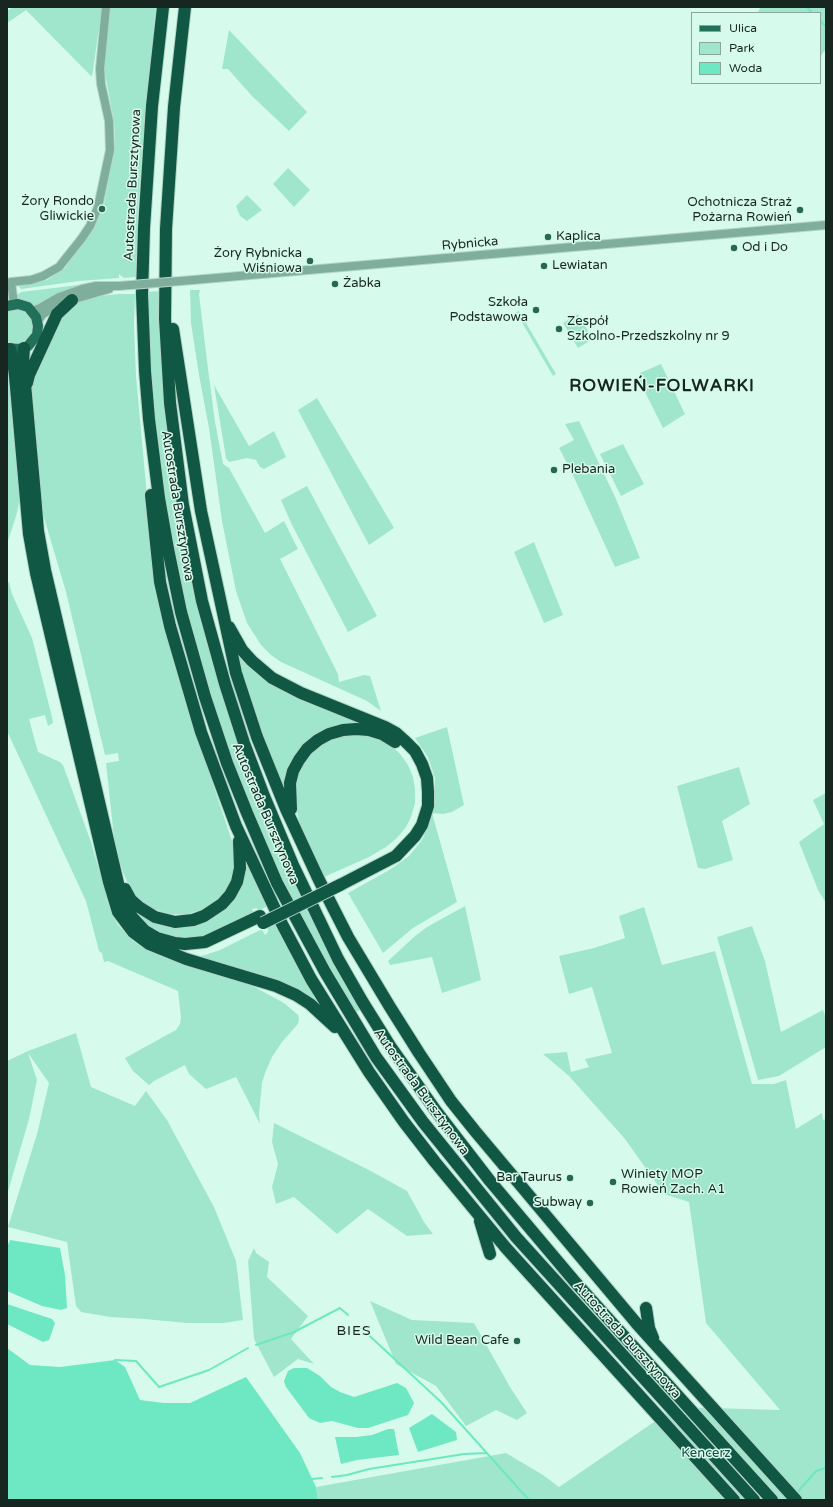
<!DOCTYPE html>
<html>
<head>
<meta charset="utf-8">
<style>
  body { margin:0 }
  #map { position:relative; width:833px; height:1507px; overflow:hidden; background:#d6fbed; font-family:"Varela Round",sans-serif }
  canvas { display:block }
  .frame { position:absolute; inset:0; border:8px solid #182621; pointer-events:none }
  .legend { position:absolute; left:691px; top:12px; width:130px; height:72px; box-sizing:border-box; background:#d6fbed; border:1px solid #8aa69b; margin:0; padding:5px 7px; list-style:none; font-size:12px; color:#182621 }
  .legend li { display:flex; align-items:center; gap:8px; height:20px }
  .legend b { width:20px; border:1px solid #8aa69b }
</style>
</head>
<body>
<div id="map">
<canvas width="833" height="1507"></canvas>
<div class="frame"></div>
<ul class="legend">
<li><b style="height:5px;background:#21705a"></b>Ulica</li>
<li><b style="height:11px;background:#a0e6cd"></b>Park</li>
<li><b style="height:11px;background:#6ee8c2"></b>Woda</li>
</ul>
</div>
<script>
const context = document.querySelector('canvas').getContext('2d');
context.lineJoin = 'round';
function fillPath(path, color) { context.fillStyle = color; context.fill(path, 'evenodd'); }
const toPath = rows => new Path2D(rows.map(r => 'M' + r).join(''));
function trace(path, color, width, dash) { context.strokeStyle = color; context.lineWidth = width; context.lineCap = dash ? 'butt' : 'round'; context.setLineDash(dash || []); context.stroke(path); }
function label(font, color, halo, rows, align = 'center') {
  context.font = font + ' "Varela Round",sans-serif'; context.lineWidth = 3; context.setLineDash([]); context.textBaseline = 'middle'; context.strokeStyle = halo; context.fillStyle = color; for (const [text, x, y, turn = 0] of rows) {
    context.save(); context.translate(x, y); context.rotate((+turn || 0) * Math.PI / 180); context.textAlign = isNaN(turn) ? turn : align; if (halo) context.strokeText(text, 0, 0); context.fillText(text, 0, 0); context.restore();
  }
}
fillPath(toPath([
  [13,7,102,7,92,77,26,10,7,23,7,11],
  [109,7,156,7,142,152,138,207,136,277,124,278,119,274,119,278,79,281,21,289,19,287,20,285,36,283,47,280,65,268,92,230,104,204,112,162,115,141,114,122,104,68],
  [761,7,826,7,826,49,820,57,820,13,757,13],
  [229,30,307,112,289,131,252,96,228,69,222,69],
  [288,168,310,190,294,207,273,184],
  [247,195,262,210,247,221,240,216,236,206],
  [86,284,86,285,36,306,19,300,16,296,21,292],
  [190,290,200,290,199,294,207,361,215,422,223,464,229,468,265,533,284,521,298,549,280,559,338,674,339,682,364,675,370,676,381,711,367,701,281,662,271,655,261,645,247,623,236,591,222,521,209,428,199,375,191,323],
  [160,291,168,413,223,693,362,1009,356,1012,299,914,259,832,216,717,189,623,167,518,155,419,149,353,146,292],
  [119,294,135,294,134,324,136,376,150,529,159,604,186,704,234,847,236,863,232,882,225,893,220,899,205,909,187,914,169,914,152,908,151,909,143,904,130,889,123,872,115,847,106,763,119,761,118,753,105,755,66,592,40,504,29,385,60,316,73,304,100,296],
  [15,309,19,309,27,314,32,321,33,326,33,330,28,338,21,343,16,344,7,341,7,311],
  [519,311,556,374,553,376,516,312],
  [578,314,593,339,578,348,563,323],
  [661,364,685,414,663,428,640,382,640,373],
  [7,375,9,378,20,497,17,513,7,544],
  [214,385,249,446,274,431,286,457,264,469,260,467,256,460,247,458,229,462,226,458],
  [317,398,394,528,369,545,298,410],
  [579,421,616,499,640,558,615,567,572,473,559,448,574,440,565,424],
  [623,444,644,484,621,496,600,454],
  [307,486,377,616,348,632,292,525,281,500],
  [534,542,563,615,544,623,514,552],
  [9,582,12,594,32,638,52,717,53,723,48,726,45,715,29,719,23,697,38,752,60,762,63,765,91,842,111,912,118,925,133,941,145,949,175,961,251,985,284,1003,298,1015,299,1018,298,1024,282,1042,272,1057,265,1073,262,1083,259,1114,260,1124,236,1077,206,1089,189,1074,185,1065,154,1081,149,1085,133,1071,125,1058,176,1030,180,1024,181,1018,178,991,108,961,104,962,102,953,99,951,86,901,7,731,7,584],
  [234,646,241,655,365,725,353,723,338,725,325,729,312,737,304,744,289,768,284,790,263,737],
  [447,727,464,805,452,812,443,814,432,813,457,902,413,928,383,953,348,893,391,869,409,856,422,840,430,822,435,800,435,778,428,757,415,738],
  [355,733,369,735,382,740,393,747,401,755,408,765,413,777,415,789,415,803,411,817,406,827,397,838,386,847,369,857,324,877,300,826,294,797,295,782,298,771,306,757,317,746,329,739],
  [739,767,750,804,722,821,733,860,705,869,698,868,677,786],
  [826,793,826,903,818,890,799,842,824,824,813,800],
  [246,858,268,906,259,910,256,908,252,909,254,913,202,937,193,939,173,938,153,930,145,924,133,909,205,922,220,913,220,911],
  [465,906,481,980,442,993,432,957,390,965,388,961,414,937,427,927],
  [644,907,662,965,715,951,752,1084,774,1084,786,1080,796,1129,822,1113,823,1120,826,1119,826,1500,318,1500,316,1487,506,1453,543,1475,559,1487,676,1407,780,1410,706,1323,689,1202,664,1194,625,1139,569,1076,543,1054,567,1052,571,1072,589,1067,585,1059,612,1053,592,987,569,994,559,956,594,948,625,938,619,916],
  [277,923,321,1006,296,989,279,981,195,957,205,955,220,950,258,931,262,930,265,935,268,932,268,927],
  [752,926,765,961,781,1032,823,1010,826,1018,826,1047,779,1076,758,1080,717,937],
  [76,1033,91,1087,135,1106,146,1091,167,1120,214,1207,236,1261,243,1320,224,1323,187,1323,144,1319,110,1317,81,1312,76,1306,67,1242,8,1227,37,1134,49,1083,28,1053,37,1080,29,1119,7,1195,7,1061,28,1051],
  [274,1123,369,1170,407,1191,424,1222,433,1234,407,1236,368,1209,337,1234,294,1197,276,1204,272,1187,278,1164,272,1142],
  [254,1248,256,1253,269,1262,267,1277,308,1316,291,1339,314,1364,298,1359,274,1377,254,1339,248,1261],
  [370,1301,412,1320,474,1323,510,1387,527,1413,517,1420,496,1410,466,1426,436,1386,396,1364]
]), '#a0e6cd');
fillPath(toPath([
  [10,1240,60,1248,65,1275,67,1308,61,1310,42,1306,7,1291,7,1247],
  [7,1304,52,1319,55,1323,49,1340,43,1342,7,1324],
  [7,1348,30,1365,60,1367,115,1360,125,1367,140,1400,164,1403,190,1403,246,1377,300,1453,316,1487,318,1500,7,1500],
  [294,1368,307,1368,320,1376,331,1387,340,1392,354,1397,397,1383,406,1388,414,1403,408,1415,368,1428,358,1428,332,1421,320,1423,309,1418,286,1387,284,1381,288,1371],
  [432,1414,456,1432,457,1440,418,1452,409,1428],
  [388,1429,394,1429,399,1455,357,1460,341,1464,335,1437,356,1437,372,1435]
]), '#6ee8c2');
trace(toPath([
  [807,7,812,13],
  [820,21,826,26],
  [360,1327,441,1402,529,1500],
  [256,1345,294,1332,340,1308,348,1315],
  [115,1360,136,1361,159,1387,209,1370,248,1348],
  [332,1477,347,1475,369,1469,464,1454,487,1453],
  [312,1479,322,1478],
  [796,1494,816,1471,826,1468]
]), '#6ee8c2', 2);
const tertiary = toPath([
  [193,280,826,225],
  [14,304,11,282,31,280,43,276,59,267,82,238,90,226,98,207,110,150,109,121,101,84,100,69,106,7],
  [32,311,40,308,59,297,82,289,96,286,119,286],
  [38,321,43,314,61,303,109,289]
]);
const primary = toPath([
  [7,306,18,304,28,307,36,317,38,326,37,335,28,346,19,349,7,348]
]);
const motorway = toPath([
  [163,7,152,106,144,228,142,294,145,371,149,419,159,498,168,549,181,612,205,697,227,763,247,813,277,883,325,972,376,1057,423,1122,516,1237,754,1500],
  [185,7,174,107,166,229,165,319,170,403,183,505,202,601,225,684,244,743,264,796,293,865,338,959,362,1001,390,1046,436,1111,490,1181,576,1283,772,1500],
  [173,329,201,511,236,673,257,737,286,809,319,880,348,937,390,1007,419,1053,451,1101,475,1131,637,1324,796,1500],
  [24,348,23,362,35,495,38,531,45,570,121,896,132,917,145,931,157,938,175,943,185,944,205,942,260,916],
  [10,349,13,361,15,376,29,534,36,573,109,882,118,912,133,932,149,944,186,959,276,986,296,995,310,1004,335,1027],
  [27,383,29,375,57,314,72,300],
  [151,495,160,582,170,626,201,732,236,826,282,924,311,979,369,1072,404,1122,435,1162,506,1248,734,1500],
  [229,627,242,650,252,661,272,678,301,693,385,727,396,733,406,742,415,751,422,764,427,778,428,792,428,806,422,825,415,836,396,856,340,885],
  [291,809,290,783,293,771,299,760,307,749,318,740,329,734,343,730,356,729,369,730,382,734,395,742],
  [125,889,131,900,139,907,155,917,175,922,193,920,204,916,222,904,230,895,237,882,240,868,239,841],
  [480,1221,490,1254],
  [646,1308,649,1328,653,1338]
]);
trace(tertiary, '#b4d5c8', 10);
trace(primary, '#b4d5c8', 12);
trace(motorway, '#b4d5c8', 14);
trace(tertiary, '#7fae9d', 8);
trace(primary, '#21705a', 10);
trace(motorway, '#105744', 12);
const tertiaryBridge = toPath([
  [119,286,193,280]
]);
const motorwayBridge = toPath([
  [263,923,340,885]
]);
trace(tertiaryBridge, '#b4d5c8', 10, []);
trace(motorwayBridge, '#b4d5c8', 14, []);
trace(tertiaryBridge, '#7fae9d', 8);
trace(motorwayBridge, '#105744', 12);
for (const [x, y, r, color] of [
  [102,209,4,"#286754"],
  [800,210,4,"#286754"],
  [548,237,4,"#286754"],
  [734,248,4,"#286754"],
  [310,261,4,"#286754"],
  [544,266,4,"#286754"],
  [335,284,4,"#286754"],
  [536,310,4,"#286754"],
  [559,329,4,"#286754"],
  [554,470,4,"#286754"],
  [570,1178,4,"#286754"],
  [613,1182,4,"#286754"],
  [590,1203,4,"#286754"],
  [517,1341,4,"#286754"]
]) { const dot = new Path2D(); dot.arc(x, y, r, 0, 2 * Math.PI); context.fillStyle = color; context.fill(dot); trace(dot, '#d6fbed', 1.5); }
label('13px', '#182621', '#d6fbed', [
  ["Autostrada Bursztynowa",133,185,-87],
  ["Rybnicka",470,244,-5],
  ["Autostrada Bursztynowa",177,506,81],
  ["Autostrada Bursztynowa",265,814,67],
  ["Autostrada Bursztynowa",421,1092,54],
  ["Autostrada Bursztynowa",627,1340,48]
]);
label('13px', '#182621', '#d6fbed', [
  ["Żory Rondo",94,202],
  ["Gliwickie",94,217],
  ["Ochotnicza Straż",792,203],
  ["Pożarna Rowień",792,218],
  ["Kaplica",556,237,"left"],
  ["Od i Do",742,248,"left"],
  ["Żory Rybnicka",302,254],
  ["Wiśniowa",302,269],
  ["Lewiatan",552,266,"left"],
  ["Żabka",343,284,"left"],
  ["Szkoła",528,303],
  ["Podstawowa",528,318],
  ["Zespół",567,322,"left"],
  ["Szkolno-Przedszkolny nr 9",567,337,"left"],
  ["Plebania",562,470,"left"],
  ["Winiety MOP",621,1175,"left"],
  ["Rowień Zach. A1",621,1190,"left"],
  ["Bar Taurus",562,1178],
  ["Subway",582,1203],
  ["Wild Bean Cafe",509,1341]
], 'right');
label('13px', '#194d3e', '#d6fbed', [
  ["Kencerz",706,1454]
]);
context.letterSpacing = '1px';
label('14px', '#182621', '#d6fbed', [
  ["BIES",354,1331]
]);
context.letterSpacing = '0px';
context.letterSpacing = '1px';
label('bold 17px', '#182621', '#d6fbed', [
  ["ROWIEŃ-FOLWARKI",662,387]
]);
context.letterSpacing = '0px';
</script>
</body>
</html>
